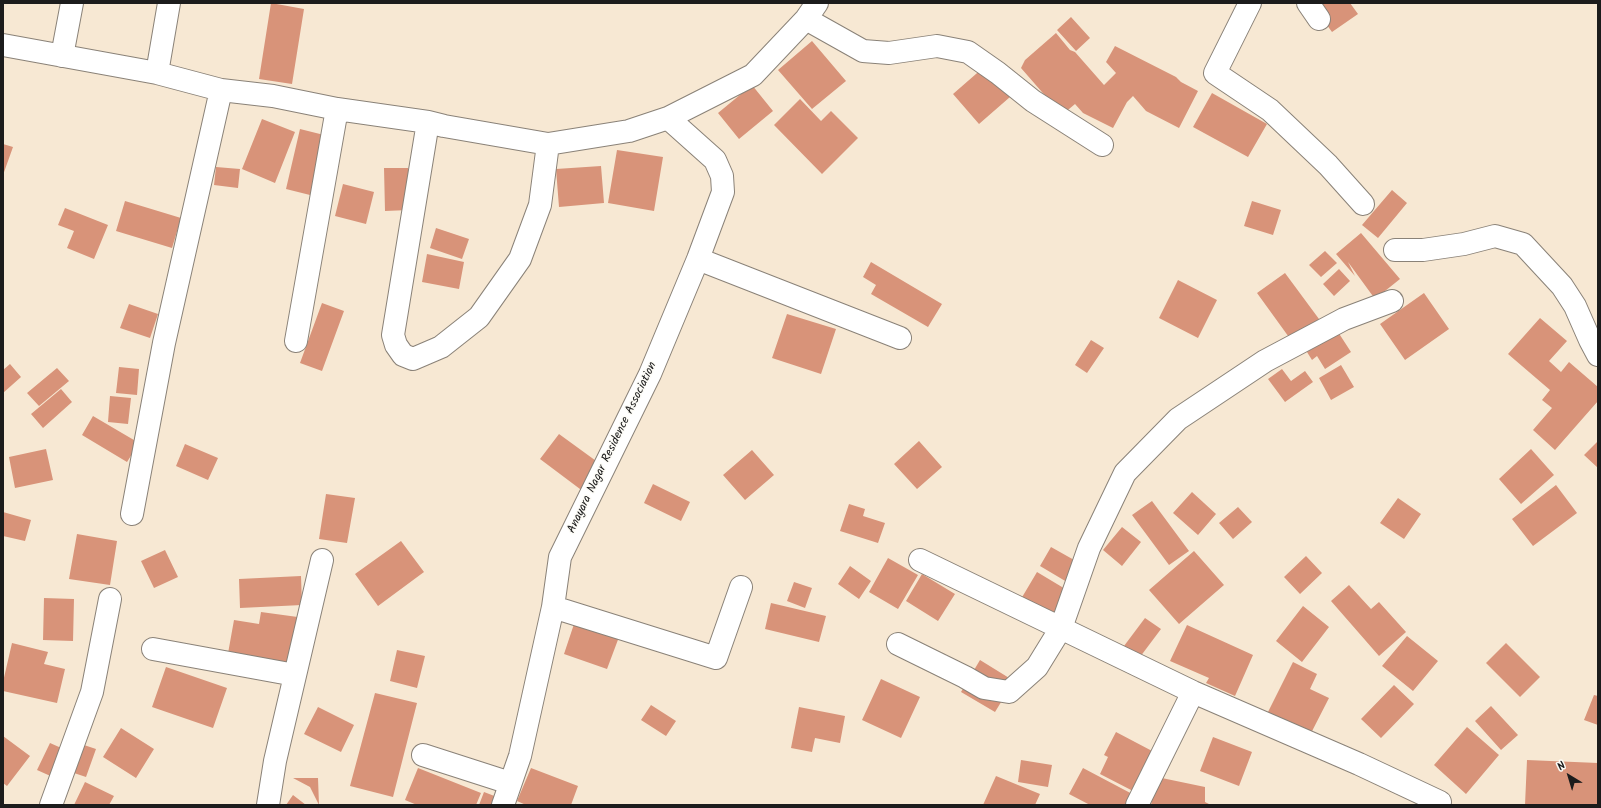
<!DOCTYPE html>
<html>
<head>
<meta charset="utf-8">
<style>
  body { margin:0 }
  #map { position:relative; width:1601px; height:808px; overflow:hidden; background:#f7e8d3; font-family:Kalam,sans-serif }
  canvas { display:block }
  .frame { position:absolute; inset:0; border:4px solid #1c1c1c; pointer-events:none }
  .north { position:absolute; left:1549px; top:756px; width:40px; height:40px; -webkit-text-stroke:3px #fdfcf7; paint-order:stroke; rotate:322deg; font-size:11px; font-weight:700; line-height:16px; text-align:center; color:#1c1c1c }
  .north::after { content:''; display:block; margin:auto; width:14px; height:18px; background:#1c1c1c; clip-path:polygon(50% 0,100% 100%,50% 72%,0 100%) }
</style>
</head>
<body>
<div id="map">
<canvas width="1601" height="808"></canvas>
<div class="frame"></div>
<div class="north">N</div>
</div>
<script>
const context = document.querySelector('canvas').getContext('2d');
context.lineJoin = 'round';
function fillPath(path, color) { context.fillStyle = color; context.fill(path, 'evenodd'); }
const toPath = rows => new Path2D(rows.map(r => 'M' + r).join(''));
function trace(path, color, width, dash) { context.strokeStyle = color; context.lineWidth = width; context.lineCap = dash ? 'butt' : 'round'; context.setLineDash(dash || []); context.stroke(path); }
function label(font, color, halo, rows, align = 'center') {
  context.font = font + ' Kalam,sans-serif'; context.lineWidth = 3; context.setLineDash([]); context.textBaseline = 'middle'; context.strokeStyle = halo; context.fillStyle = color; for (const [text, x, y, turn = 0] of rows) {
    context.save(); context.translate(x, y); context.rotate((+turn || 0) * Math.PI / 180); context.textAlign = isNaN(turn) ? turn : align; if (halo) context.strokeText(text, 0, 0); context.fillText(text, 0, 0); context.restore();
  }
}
fillPath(toPath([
  [271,3,304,9,292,84,259,79],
  [1311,3,1350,3,1358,14,1332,32],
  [1071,17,1090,38,1076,51,1057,30],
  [1056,33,1070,50,1075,52,1104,85,1116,73,1106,62,1115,46,1176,77,1181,82,1198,91,1179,128,1146,111,1133,96,1127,102,1113,128,1083,113,1075,104,1062,115,1021,68,1025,60],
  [812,41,846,81,812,109,778,70],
  [984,67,1010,97,979,124,953,94],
  [752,85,773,111,739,139,718,113],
  [1212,93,1267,124,1248,157,1193,127],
  [800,99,821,121,831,111,858,138,822,174,774,125],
  [262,119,295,132,275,183,242,169],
  [300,129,328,136,314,196,286,189],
  [3,144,13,147,3,175],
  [617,150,663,157,654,211,608,203],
  [601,166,604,203,559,207,556,169],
  [216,167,240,169,238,188,214,185],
  [384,168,408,168,409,210,385,211],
  [343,184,374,192,366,224,335,216],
  [1392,190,1407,203,1378,238,1362,225],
  [125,201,181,218,172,248,116,231],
  [1252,201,1281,210,1273,235,1244,226],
  [65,208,108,225,94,259,67,248,74,231,58,225],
  [436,228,469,239,462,259,430,248],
  [1361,233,1400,279,1375,299,1348,262,1355,276,1336,254],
  [1325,251,1337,263,1321,277,1309,265],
  [427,254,464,262,459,289,422,282],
  [871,262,942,304,928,327,871,294,876,285,863,277],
  [1339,269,1350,281,1334,296,1323,284],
  [1285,273,1319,319,1291,340,1257,293],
  [1178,280,1217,300,1198,338,1159,318],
  [1424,293,1449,329,1405,360,1380,324],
  [322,303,344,311,322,371,300,363],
  [129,304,158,314,150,338,120,328],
  [787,314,836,329,821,374,772,358],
  [1540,318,1567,341,1549,361,1561,372,1569,362,1598,387,1598,401,1555,450,1533,430,1552,408,1542,400,1550,390,1508,354],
  [1338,332,1351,352,1325,369,1317,356,1312,360,1307,352],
  [1091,340,1104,348,1087,373,1075,365],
  [10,364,21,377,3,393,3,370],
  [1341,365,1354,387,1331,400,1319,378],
  [119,367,139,369,137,395,116,393],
  [57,368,69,381,39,406,27,393],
  [1282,369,1291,381,1305,371,1313,382,1285,402,1268,379],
  [61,389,72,402,43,428,31,414],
  [110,396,131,398,128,424,108,422],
  [93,416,139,443,127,462,82,435],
  [559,434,603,466,584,492,540,459],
  [919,441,942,467,917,489,894,464],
  [1598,441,1598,468,1584,455],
  [185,444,218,458,208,480,176,466],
  [46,449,53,480,15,488,9,457],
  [1531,449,1554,475,1521,504,1499,479],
  [752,450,774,475,745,500,723,475],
  [653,484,690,502,681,521,644,503],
  [1556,485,1577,513,1533,546,1512,519],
  [1192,492,1216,514,1198,535,1173,513],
  [326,494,355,498,347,543,319,539],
  [1398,498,1421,514,1404,539,1380,523],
  [1152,501,1189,551,1169,565,1132,515],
  [849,504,865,509,863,516,885,523,878,543,840,531],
  [1238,507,1252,522,1233,539,1219,523],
  [3,512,31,520,25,541,3,536],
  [1122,527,1141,542,1122,566,1103,550],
  [77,534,117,541,110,585,69,579],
  [401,541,424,572,378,606,355,574],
  [1051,547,1083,565,1072,585,1040,566],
  [165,550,178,577,154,588,141,561],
  [1194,551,1224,585,1179,624,1149,590],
  [1306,556,1322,573,1300,594,1284,577],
  [888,558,918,575,898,609,869,592],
  [850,566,871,581,859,599,838,584],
  [1037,572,1067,590,1051,617,1021,599],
  [922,574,955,594,938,621,906,601],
  [301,576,302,605,240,608,239,579],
  [794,582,812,588,805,608,787,601],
  [1349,585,1371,609,1379,602,1406,632,1379,656,1331,601],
  [44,598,74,599,73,641,43,640],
  [771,603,826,616,819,642,765,629],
  [1303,606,1329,627,1302,662,1276,641],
  [261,612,305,618,291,668,227,659,234,620,259,624],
  [1145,618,1161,629,1140,657,1124,646],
  [575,621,619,637,607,669,564,654],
  [1187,625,1253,655,1235,696,1206,683,1209,678,1170,661],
  [1407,636,1438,661,1413,691,1382,666],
  [12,643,48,652,44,664,65,669,57,703,3,691,3,682],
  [1506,643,1540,677,1520,697,1486,663],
  [397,650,425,656,417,688,390,681],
  [980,660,1014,681,995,712,961,692],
  [1293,662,1317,674,1310,689,1329,698,1308,739,1265,718],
  [166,667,227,688,213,728,152,707],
  [881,679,920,697,901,738,862,720],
  [1394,685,1414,704,1381,738,1361,719],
  [375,693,417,703,393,797,350,786],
  [1594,695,1598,696,1598,725,1584,720],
  [651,705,676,721,666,736,641,720],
  [1491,706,1518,735,1501,750,1475,721],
  [318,707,354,725,341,752,304,734],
  [799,707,845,716,840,743,815,738,812,752,791,748],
  [1467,727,1499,755,1466,794,1434,765],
  [121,728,154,749,136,778,103,757],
  [1116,732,1154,752,1133,791,1100,774,1108,757,1104,755],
  [3,736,30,756,7,786,3,783],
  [1213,737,1252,752,1239,786,1200,771],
  [50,743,68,751,55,778,37,770],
  [78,743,96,749,86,777,68,771],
  [1021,760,1052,765,1048,787,1018,782],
  [1527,760,1598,763,1598,805,1525,805],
  [418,768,481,793,476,805,417,805,405,800],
  [531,768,578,786,571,805,526,805,517,801],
  [1083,768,1136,796,1131,805,1090,805,1069,794],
  [996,776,1040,794,1035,805,983,805],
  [1157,777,1205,787,1205,802,1211,805,1151,805],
  [293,778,318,778,319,805,310,787],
  [85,782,114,796,109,805,74,805],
  [484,792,497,797,494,805,479,805],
  [293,795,306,805,286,805]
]), '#d89379');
const minor = toPath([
  [1250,3,1215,73,1270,110,1328,165,1363,204],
  [1308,3,1319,19],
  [806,19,863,51,889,53,937,46,968,52,998,73,1033,101,1102,145],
  [3,45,157,73,221,90,273,96,337,109,428,122,444,126,548,144,629,131,668,118,753,75,806,19,817,3],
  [62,56,72,3],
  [157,73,169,3],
  [428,122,393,335,396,345,403,355,413,359,441,347,479,317,520,259,540,205,548,144],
  [1395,250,1423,250,1464,244,1495,236,1523,244,1562,286,1575,306,1590,340,1598,355],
  [698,259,900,338],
  [296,341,337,109],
  [132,514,164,343,221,90],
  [920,560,1193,692,1359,764,1440,802],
  [553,607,716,658,741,587],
  [898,644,965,677,984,688,1009,692,1037,667,1061,628,1089,548,1125,473,1178,419,1265,361,1344,319,1392,301],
  [153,649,295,675],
  [423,755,510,783],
  [51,805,92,692,110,599],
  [268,805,275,761,322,560],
  [503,805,520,756,553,607,560,557,650,374,698,259,723,192,722,176,715,160,668,118],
  [1137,805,1193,692]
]);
trace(minor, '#8a8278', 24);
trace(minor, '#fff', 22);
label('12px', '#1c1c1c', '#fdfcf7', [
  ["Anayara Nagar Residence Association",613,448,-64]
]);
</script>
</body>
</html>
